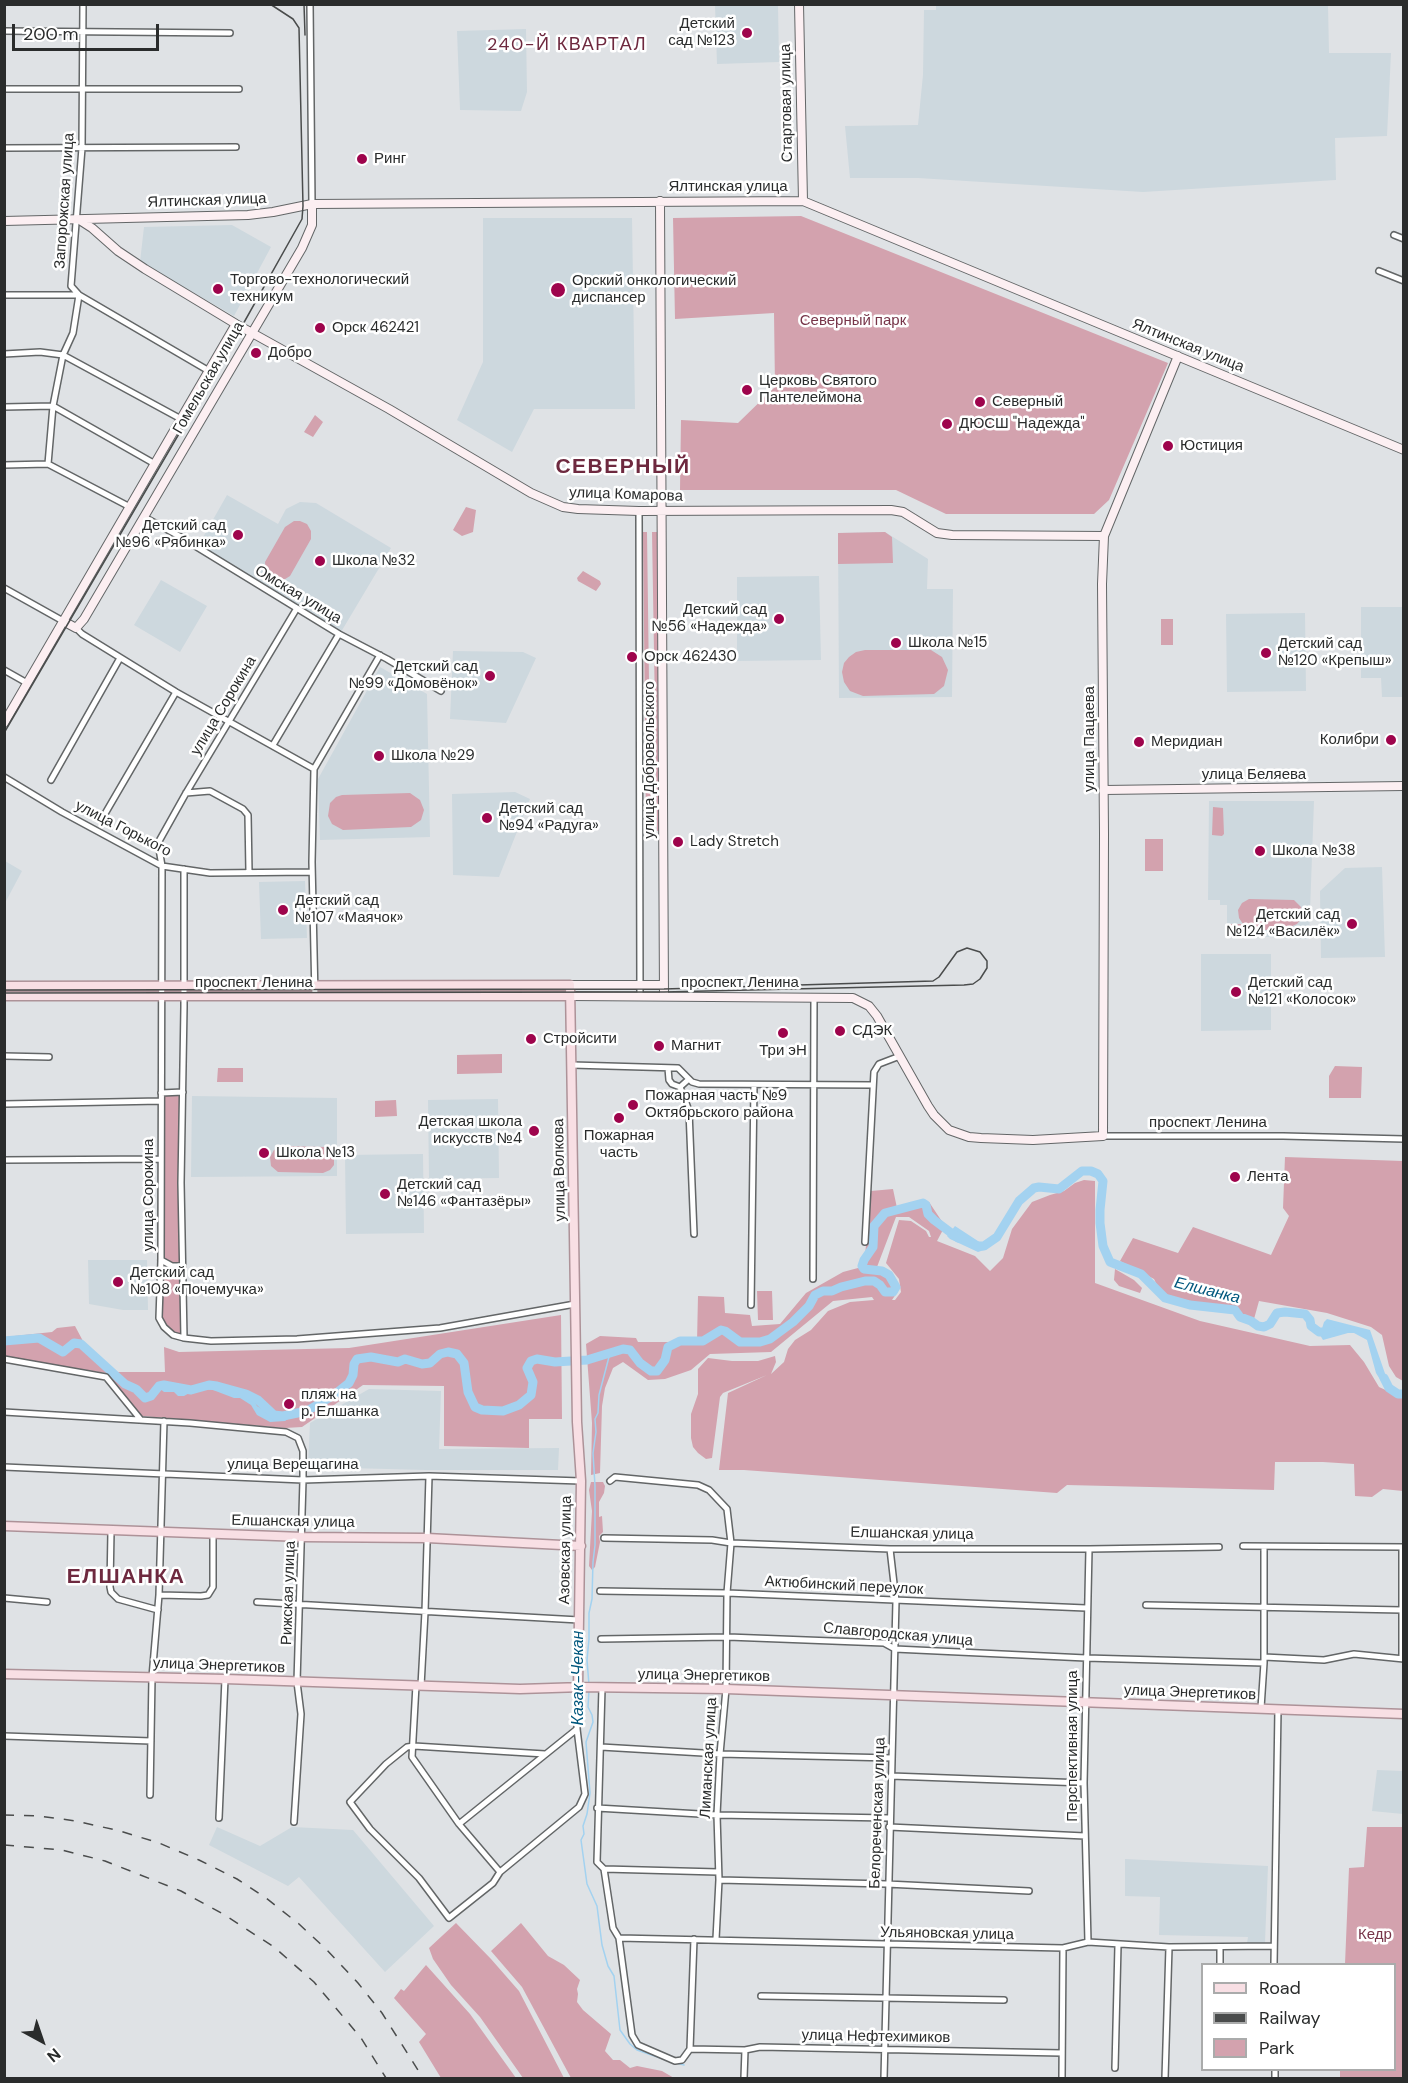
<!DOCTYPE html>
<html>
<head>
<meta charset="utf-8">
<style>
  body { margin:0 }
  #map { position:relative; width:1408px; height:2083px; overflow:hidden; background:#dfe2e5; font-family:"DM Sans",sans-serif }
  canvas { display:block }
  .frame { position:absolute; inset:0; border:6px solid #2a2c2c; pointer-events:none }
  .legend { position:absolute; left:1201px; top:1963px; width:195px; height:108px; box-sizing:border-box; background:#fff; border:2px solid #aaabab; margin:0; padding:8px 10px; list-style:none; font-size:18px; color:#2a2c2c }
  .legend li { display:flex; align-items:center; gap:12px; height:30px }
  .legend b { width:30px; border:2px solid #aaabab }
  .north { position:absolute; left:12px; top:2011px; width:60px; height:60px; -webkit-text-stroke:4px #fff; paint-order:stroke; rotate:140deg; font-size:16px; font-weight:700; line-height:24px; text-align:center; color:#2a2c2c }
  .north::after { content:''; display:block; margin:auto; width:21px; height:27px; background:#2a2c2c; clip-path:polygon(50% 0,100% 100%,50% 72%,0 100%) }
  .scale { position:absolute; left:12px; top:24px; width:147px; height:27px; box-sizing:border-box; border:3px solid #2a2c2c; border-top:0; padding-left:8px; font-size:18px; line-height:21px; white-space:nowrap; color:#2a2c2c; -webkit-text-stroke:4px #fff; paint-order:stroke }
</style>
</head>
<body>
<div id="map">
<canvas width="1408" height="2083"></canvas>
<div class="frame"></div>
<ul class="legend">
<li><b style="height:8px;background:#f8dfe4"></b>Road</li>
<li><b style="height:8px;background:#4a4c4c"></b>Railway</li>
<li><b style="height:16px;background:#d3a2ae"></b>Park</li>
</ul>
<div class="north">N</div>
<div class="scale">200 m</div>
</div>
<script>
const context = document.querySelector('canvas').getContext('2d');
context.lineJoin = 'round';
function fillPath(path, color) { context.fillStyle = color; context.fill(path, 'evenodd'); }
const toPath = rows => new Path2D(rows.map(r => 'M' + r).join(''));
function trace(path, color, width, dash) { context.strokeStyle = color; context.lineWidth = width; context.lineCap = dash ? 'butt' : 'round'; context.setLineDash(dash || []); context.stroke(path); }
function label(font, color, halo, rows, align = 'center') {
  context.font = font + ' "DM Sans",sans-serif'; context.lineWidth = 5; context.setLineDash([]); context.textBaseline = 'middle'; context.strokeStyle = halo; context.fillStyle = color; for (const [text, x, y, turn = 0] of rows) {
    context.save(); context.translate(x, y); context.rotate((+turn || 0) * Math.PI / 180); context.textAlign = isNaN(turn) ? turn : align; if (halo) context.strokeText(text, 0, 0); context.fillText(text, 0, 0); context.restore();
  }
}
fillPath(toPath([
  [715,5,778,5,779,62,717,64],
  [936,5,1328,5,1329,53,1391,53,1387,136,1335,138,1336,180,1143,192,918,178,850,178,845,126,918,125,923,75,924,10,936,10],
  [526,29,527,92,521,111,460,110,457,31],
  [483,218,632,218,635,409,534,409,512,452,457,420,483,362],
  [232,225,271,247,234,316,140,262,144,227],
  [227,495,278,524,286,509,300,502,316,503,391,548,341,632,198,546],
  [885,532,928,559,927,589,953,589,952,697,839,698,838,533],
  [819,576,821,660,737,661,737,577],
  [161,580,207,606,180,652,134,625],
  [1361,607,1403,607,1403,697,1382,697,1381,678,1361,678],
  [1305,613,1306,691,1227,692,1226,614],
  [453,651,523,652,536,658,506,723,450,719],
  [380,667,427,694,430,837,320,840,318,779],
  [515,792,530,799,499,877,453,875,452,794],
  [1209,801,1314,801,1309,939,1227,935,1227,905,1220,905,1220,900,1208,900],
  [5,861,22,871,5,903],
  [1382,867,1385,957,1321,958,1320,891,1345,868],
  [305,881,307,938,261,939,259,882],
  [1201,954,1271,954,1271,1030,1201,1031],
  [192,1096,337,1098,337,1176,191,1177],
  [498,1099,499,1178,429,1179,428,1100],
  [423,1154,424,1233,346,1234,345,1155],
  [88,1260,147,1260,148,1310,123,1310,89,1304],
  [369,1389,441,1391,439,1449,559,1448,558,1470,426,1470,308,1467,310,1423],
  [1377,1770,1403,1771,1403,1814,1372,1811],
  [217,1827,260,1846,292,1827,353,1830,434,1926,385,1972,299,1877,288,1886,209,1845],
  [1125,1859,1268,1866,1265,1943,1247,1943,1248,1937,1159,1935,1160,1897,1125,1896]
]), '#cdd8de');
fillPath(toPath([
  [801,216,1168,363,1109,500,1094,514,946,514,896,490,680,490,681,420,738,423,775,387,774,313,675,319,673,218],
  [315,415,323,422,313,437,304,432],
  [466,507,476,510,473,532,462,536,453,530],
  [294,521,300,521,307,524,311,531,311,539,290,576,282,581,275,581,266,573,265,562,285,527],
  [643,532,647,532,651,831,647,831,646,822],
  [652,532,657,532,662,831,657,831],
  [885,532,892,537,893,563,838,564,838,533],
  [583,571,600,581,601,584,596,591,578,581,577,578],
  [1161,619,1173,619,1173,645,1161,645],
  [931,650,942,657,948,670,944,686,934,694,863,696,850,691,844,682,842,672,844,663,849,657,856,652,865,650],
  [410,793,420,800,424,810,421,820,411,827,343,830,332,824,328,816,330,803,336,797,342,795],
  [1213,807,1223,808,1224,834,1222,836,1212,835],
  [1145,839,1163,839,1163,871,1145,871],
  [1249,899,1294,900,1301,907,1302,918,1297,924,1290,927,1290,930,1229,930,1229,924,1243,924,1239,918,1238,910,1242,903],
  [502,1054,502,1073,457,1074,457,1055],
  [1335,1066,1362,1067,1361,1098,1329,1098,1329,1076],
  [218,1068,243,1068,243,1082,217,1082],
  [183,1092,184,1338,173,1335,159,1318,161,1093],
  [396,1100,397,1116,375,1117,375,1101],
  [283,1146,326,1147,334,1154,334,1165,330,1170,323,1173,278,1172,271,1166,270,1157,274,1150],
  [1285,1157,1403,1161,1403,1381,1396,1377,1389,1366,1382,1335,1371,1327,1327,1313,1259,1301,1254,1319,1161,1293,1154,1279,1120,1261,1133,1238,1178,1253,1193,1227,1271,1255,1289,1216,1283,1208],
  [1084,1180,1095,1181,1095,1283,1200,1321,1310,1346,1350,1345,1364,1362,1379,1387,1403,1398,1403,1491,1383,1489,1372,1497,1355,1496,1354,1464,1323,1462,1275,1462,1274,1490,1067,1485,1057,1493,744,1470,719,1470,728,1393,767,1375,723,1393,720,1397,712,1458,706,1459,698,1453,693,1447,691,1438,691,1414,698,1394,698,1369,708,1358,732,1361,758,1361,775,1356,776,1362,771,1374,784,1362,788,1349,795,1340,811,1330,828,1311,850,1302,874,1300,872,1297,833,1301,771,1352,710,1354,691,1370,665,1379,648,1380,623,1362,613,1368,605,1388,602,1406,600,1473,591,1475,592,1423,586,1344,600,1336,636,1338,638,1342,697,1342,698,1296,724,1297,725,1313,750,1315,752,1326,780,1324,806,1293,843,1272,858,1268,865,1256,871,1191,893,1189,897,1208,929,1202,945,1226,937,1241,975,1256,990,1271,1003,1258,1012,1229,1032,1202,1050,1195,1064,1191,1075,1183],
  [896,1217,909,1217,929,1231,931,1237,929,1237,926,1231,911,1221,899,1220,886,1263,899,1279,901,1292,895,1300,892,1300,898,1291,894,1278,877,1267],
  [1115,1269,1134,1280,1142,1288,1140,1293,1119,1286,1114,1280],
  [757,1291,772,1291,773,1320,758,1320],
  [561,1315,562,1419,529,1419,529,1448,444,1446,444,1386,363,1385,302,1427,285,1428,142,1416,106,1373,5,1357,5,1337,52,1332,57,1328,75,1326,84,1343,111,1372,165,1372,164,1347,179,1352,349,1348],
  [591,1482,603,1482,605,1486,604,1493,599,1502,599,1517,602,1516,603,1532,599,1536,600,1542,595,1567,592,1570,589,1566,592,1511,589,1490],
  [1403,1822,1403,2078,1340,2078,1340,2070,1394,2070,1394,1964,1345,1964,1349,1868,1364,1867,1367,1827,1402,1827],
  [456,1923,491,1959,519,1991,564,2078,523,2078,480,2017,451,1985,433,1959,429,1948],
  [521,1923,548,1956,564,1965,580,1980,577,1989,578,1994,577,2002,583,2010,611,2034,605,2051,613,2060,620,2060,630,2068,637,2066,662,2071,674,2078,571,2078,522,1987,491,1951],
  [426,1965,470,2014,516,2078,441,2078,419,2042,426,2034,394,1998,401,1989,404,1991]
]), '#d3a2ae');
fillPath(toPath([
  [955,1226,981,1243,988,1245,987,1249,978,1252,950,1239,947,1236],
  [1327,1319,1370,1330,1390,1388,1384,1386,1376,1373,1367,1340,1354,1333,1348,1333,1323,1340,1320,1335,1324,1322],
  [164,1385,176,1386,179,1389,201,1386,237,1389,240,1395,253,1398,257,1406,274,1416,282,1413,290,1414,291,1417,285,1421,270,1422,257,1415,251,1405,240,1398,234,1398,213,1390,201,1389,195,1390,184,1396,178,1396,174,1392,164,1392,159,1388]
]), '#a3d2f0');
trace(toPath([
  [589,1685,587,1660,589,1639,589,1613,592,1599,593,1562,595,1545,595,1486,593,1453,596,1432,595,1419,598,1413,599,1395,610,1353],
  [589,1690,588,1707,592,1715,593,1722,586,1742,590,1793,587,1814,583,1826,584,1834,581,1840,587,1884,597,1906,602,1945,608,1966,614,1976,620,2030,630,2044,637,2050,672,2062],
  [677,2063,684,2065]
]), '#a3d2f0', 1.5);
trace(toPath([
  [977,1246,984,1246,997,1237,1019,1201,1034,1188,1039,1187,1059,1189,1082,1171,1091,1171,1098,1174,1103,1181,1100,1210,1100,1223,1103,1246,1110,1262,1141,1274,1165,1298,1190,1305,1235,1310,1240,1317,1251,1321,1258,1326,1264,1327,1270,1324,1277,1313,1285,1312,1305,1314,1310,1320,1311,1326,1319,1332,1333,1332],
  [4,1341,39,1338,63,1352,74,1343,81,1344,125,1384,136,1389,145,1398,151,1396,159,1386,164,1385,191,1390,209,1385,217,1386,246,1394,258,1400,274,1415,283,1416,307,1411,334,1395,349,1383,353,1375,354,1364,357,1359,371,1357,398,1362,405,1359,422,1364,430,1363,440,1354,448,1352,457,1354,464,1363,468,1392,475,1407,482,1410,503,1411,519,1405,531,1395,533,1382,527,1368,531,1361,537,1359,555,1362,587,1360,623,1349,630,1350,640,1363,651,1371,657,1371,665,1360,668,1347,680,1341,703,1341,721,1330,725,1331,740,1342,760,1342,770,1339,793,1322,809,1306,815,1295,823,1291,832,1291,841,1287,865,1281,874,1281,880,1285,885,1292,893,1292,896,1287,889,1275,882,1271,864,1269,862,1266,864,1260,873,1247,874,1226,885,1213,923,1203,926,1205,928,1214,934,1220,958,1238],
  [1384,1378,1389,1388,1398,1394,1404,1394]
]), '#a3d2f0', 9);
const street = toPath([
  [310,4,312,204],
  [4,31,230,33],
  [4,89,239,89],
  [4,148,236,147],
  [1394,235,1404,239],
  [1379,271,1404,281],
  [4,295,79,295,209,371],
  [4,354,40,352,63,355,181,419],
  [4,407,53,406,155,464],
  [48,464,53,406,63,355,73,333,79,295,71,286,82,148,83,4],
  [4,465,48,464,130,507],
  [639,511,640,996],
  [144,517,179,536,339,634,387,659,441,691],
  [4,588,63,621],
  [297,608,186,793,158,843,162,866,161,1260,159,1318,164,1327,173,1335,184,1338,211,1341,297,1339,440,1328,575,1304],
  [76,628,82,634,176,692,314,769],
  [4,670,27,683],
  [273,745,339,634],
  [4,777,62,812,162,866,210,873,312,872],
  [51,780,120,658],
  [186,793,210,791,243,809,248,815,249,872],
  [106,812,176,692],
  [184,869,184,1007,181,1183,184,1338],
  [315,997,312,862,314,769,380,655],
  [4,1056,49,1057],
  [572,1065,678,1068,692,1082,699,1084,872,1085],
  [668,1068,669,1080,672,1084,680,1087,689,1079],
  [680,1087,689,1111,694,1234],
  [161,1093,183,1092],
  [4,1104,161,1101],
  [1103,1136,1283,1136,1404,1139],
  [4,1160,160,1159],
  [865,1242,874,1072,879,1064,900,1056],
  [161,1260,172,1266,182,1266],
  [813,1279,814,997],
  [751,1305,754,1085],
  [4,1359,106,1377,141,1420],
  [4,1412,190,1423,286,1432,298,1438,303,1451,303,1480,297,1682,301,1714,294,1822],
  [4,1467,303,1480,429,1476,581,1481],
  [610,1481,615,1477,698,1485,709,1490,727,1509,731,1543,727,1593,726,1689,720,1754,717,1815,719,1880,716,1939],
  [111,1531,110,1587,111,1592,118,1599,158,1610],
  [604,1538,712,1540,731,1543,890,1549,1089,1549,1219,1547],
  [1243,1546,1404,1547],
  [1402,1547,1402,1658],
  [600,1591,727,1593,1086,1608],
  [159,1595,201,1596,208,1595,213,1587,213,1534],
  [4,1598,47,1602],
  [257,1602,579,1620],
  [1146,1605,1402,1610],
  [601,1639,728,1637,884,1643,895,1649,1086,1658,1264,1663],
  [1264,1657,1324,1660,1354,1654,1404,1659],
  [416,1685,412,1757,459,1824,500,1872],
  [421,1686,425,1612,429,1476],
  [602,1688,597,1862,604,1869,613,1928,619,1938,632,2035,638,2045,675,2061,682,2060,690,2049],
  [1261,1708,1264,1663,1264,1547],
  [4,1736,151,1741],
  [601,1747,720,1754,892,1758],
  [545,1754,414,1746,407,1747,386,1764,350,1802,370,1829,419,1878,449,1918,493,1883,500,1872,579,1807,585,1794,577,1729,578,1687],
  [891,1776,1084,1783],
  [150,1795,152,1677,159,1595,164,1421],
  [597,1808,717,1815,889,1818],
  [219,1818,225,1679],
  [459,1824,577,1729],
  [889,1827,1085,1836],
  [604,1869,718,1872],
  [719,1880,887,1884,1029,1891],
  [619,1938,1063,1948,1088,1942,1169,1947,1274,1946],
  [1088,1942,1084,1783,1089,1549],
  [1220,1964,1220,1948],
  [1274,1964,1278,1709],
  [761,1996,1004,2000],
  [690,2049,745,2050,760,2047,1062,2053],
  [690,2049,694,1939],
  [1115,2068,1118,1945],
  [1275,2070,1275,2078],
  [744,2078,745,2050],
  [884,2078,896,1601,890,1549],
  [1062,2078,1063,1948],
  [1165,2078,1169,1947]
]);
const secondary = toPath([
  [799,4,803,201],
  [660,201,664,996],
  [78,219,92,228,118,251,145,269,236,324,389,409,531,493,563,507,578,509,639,511,891,510,903,512,937,533,952,535,1104,536],
  [4,221,248,215,273,212,312,204,803,201,1404,450],
  [63,621,76,628,84,619,302,248,312,225,312,204],
  [4,723,236,324],
  [1104,790,1404,786],
  [570,985,664,985],
  [570,996,853,998,869,1006,877,1016,928,1106,934,1115,949,1130,969,1137,981,1138,1033,1140,1103,1136,1104,834,1102,584,1104,536,1178,356]
]);
const primary = toPath([
  [4,986,570,985,577,1422,581,1481,578,1687],
  [4,996,570,996],
  [4,1526,303,1537,427,1538,581,1546],
  [4,1674,225,1679,520,1689,583,1687,726,1689,1404,1714]
]);
trace(street, '#636667', 8);
trace(secondary, '#636667', 10);
trace(primary, '#ad9298', 11);
trace(street, '#fff', 5);
trace(secondary, '#fceff2', 8);
trace(primary, '#f8dfe4', 8);
trace(toPath([
  [304,4,305,35],
  [4,733,242,326,302,219,303,206,299,28,293,19,270,4],
  [4,990,664,989,933,981,939,977,957,952,967,948,980,952,987,961,987,968,980,979,973,984,964,985,664,992,4,993]
]), '#4a4c4c', 1.5);
trace(toPath([
  [4,1815,39,1816,76,1821,120,1831,159,1843,199,1860,237,1879,266,1898,299,1924,327,1950,358,1983,382,2013,423,2078],
  [4,1845,62,1850,105,1861,181,1891,223,1914,274,1947,314,1982,361,2038,386,2078]
]), '#4a4c4c', 1.5, [10, 10]);
for (const [x, y, r, color] of [
  [747,33,6,"#9e044c"],
  [362,159,6,"#9e044c"],
  [218,289,6,"#9e044c"],
  [558,290,8,"#9e044c"],
  [320,328,6,"#9e044c"],
  [256,353,6,"#9e044c"],
  [747,390,6,"#9e044c"],
  [980,402,6,"#9e044c"],
  [947,424,6,"#9e044c"],
  [1168,446,6,"#9e044c"],
  [238,535,6,"#9e044c"],
  [320,561,6,"#9e044c"],
  [779,619,6,"#9e044c"],
  [896,643,6,"#9e044c"],
  [1266,653,6,"#9e044c"],
  [632,657,6,"#9e044c"],
  [490,676,6,"#9e044c"],
  [1391,740,6,"#9e044c"],
  [1139,742,6,"#9e044c"],
  [379,756,6,"#9e044c"],
  [487,818,6,"#9e044c"],
  [678,842,6,"#9e044c"],
  [1260,851,6,"#9e044c"],
  [283,910,6,"#9e044c"],
  [1352,924,6,"#9e044c"],
  [1236,992,6,"#9e044c"],
  [840,1031,6,"#9e044c"],
  [783,1033,6,"#9e044c"],
  [531,1039,6,"#9e044c"],
  [659,1046,6,"#9e044c"],
  [633,1105,6,"#9e044c"],
  [619,1118,6,"#9e044c"],
  [534,1131,6,"#9e044c"],
  [264,1153,6,"#9e044c"],
  [1235,1177,6,"#9e044c"],
  [385,1194,6,"#9e044c"],
  [118,1282,6,"#9e044c"],
  [289,1404,6,"#9e044c"]
]) { const dot = new Path2D(); dot.arc(x, y, r, 0, 2 * Math.PI); context.fillStyle = color; context.fill(dot); trace(dot, '#fff', 2); }
label('15px', '#2a2c2c', '#fff', [
  ["Детский",735,24,"right"],
  ["сад №123",735,41,"right"],
  ["Ринг",374,159],
  ["Торгово-технологический",230,280],
  ["техникум",230,297],
  ["Орский онкологический",572,281],
  ["диспансер",572,298],
  ["Орск 462421",332,328],
  ["Добро",268,353],
  ["Церковь Святого",759,381],
  ["Пантелеймона",759,398],
  ["Северный",992,402],
  ["ДЮСШ \"Надежда\"",959,424],
  ["Юстиция",1180,446],
  ["Детский сад",226,526,"right"],
  ["№96 «Рябинка»",226,543,"right"],
  ["Школа №32",332,561],
  ["Детский сад",767,610,"right"],
  ["№56 «Надежда»",767,627,"right"],
  ["Школа №15",908,643],
  ["Детский сад",1278,644],
  ["№120 «Крепыш»",1278,661],
  ["Орск 462430",644,657],
  ["Детский сад",478,667,"right"],
  ["№99 «Домовёнок»",478,684,"right"],
  ["Колибри",1379,740,"right"],
  ["Меридиан",1151,742],
  ["Школа №29",391,756],
  ["Детский сад",499,809],
  ["№94 «Радуга»",499,826],
  ["Lady Stretch",690,842],
  ["Школа №38",1272,851],
  ["Детский сад",295,901],
  ["№107 «Маячок»",295,918],
  ["Детский сад",1340,915,"right"],
  ["№124 «Василёк»",1340,932,"right"],
  ["Детский сад",1248,983],
  ["№121 «Колосок»",1248,1000],
  ["СДЭК",852,1031],
  ["Стройсити",543,1039],
  ["Магнит",671,1046],
  ["Три эН",783,1051,"center"],
  ["Пожарная часть №9",645,1096],
  ["Октябрьского района",645,1113],
  ["Детская школа",522,1122,"right"],
  ["искусств №4",522,1139,"right"],
  ["Пожарная",619,1136,"center"],
  ["часть",619,1153,"center"],
  ["Школа №13",276,1153],
  ["Лента",1247,1177],
  ["Детский сад",397,1185],
  ["№146 «Фантазёры»",397,1202],
  ["Детский сад",130,1273],
  ["№108 «Почемучка»",130,1290],
  ["пляж на",301,1395],
  ["р. Елшанка",301,1412]
], 'left');
label('15px', '#2a2c2c', '#fff', [
  ["Стартовая улица",787,103,-91],
  ["Ялтинская улица",728,187],
  ["Запорожская улица",65,201,-86],
  ["Ялтинская улица",207,201,-2],
  ["Ялтинская улица",1188,346,22],
  ["Гомельская улица",209,378,-60],
  ["улица Комарова",626,495,2],
  ["Омская улица",298,595,31],
  ["улица Сорокина",224,706,-59],
  ["улица Пацаева",1090,739,-90],
  ["улица Добровольского",650,760,-90],
  ["улица Беляева",1254,775],
  ["улица Горького",123,829,27],
  ["проспект Ленина",254,983],
  ["проспект Ленина",740,983],
  ["проспект Ленина",1208,1123],
  ["улица Волкова",560,1170,-91],
  ["улица Сорокина",149,1195,-90],
  ["улица Верещагина",293,1465],
  ["Елшанская улица",293,1522,1],
  ["Елшанская улица",912,1534,1],
  ["Азовская улица",566,1550,-89],
  ["Актюбинский переулок",844,1586,3],
  ["Рижская улица",289,1593,-88],
  ["Славгородская улица",898,1635,5],
  ["улица Энергетиков",219,1666,2],
  ["улица Энергетиков",704,1676,1],
  ["улица Энергетиков",1190,1693,2],
  ["Перспективная улица",1073,1746,-90],
  ["Лиманская улица",709,1758,-87],
  ["Белореченская улица",878,1813,-88],
  ["Ульяновская улица",947,1934,1],
  ["улица Нефтехимиков",876,2037,1]
]);
label('15px', '#773549', '#fff', [
  ["Северный парк",853,321],
  ["Кедр",1375,1935]
]);
label('italic 16px', '#00577d', '#fff', [
  ["Елшанка",1207,1291,14],
  ["Казак-Чекан",579,1678,-90]
]);
context.letterSpacing = '1.5px';
label('18px', '#6e293f', '#fff', [
  ["240-Й КВАРТАЛ",567,45]
]);
context.letterSpacing = '0px';
context.letterSpacing = '1.5px';
label('bold 21px', '#6e293f', '#fff', [
  ["СЕВЕРНЫЙ",623,467],
  ["ЕЛШАНКА",126,1577]
]);
context.letterSpacing = '0px';
</script>
</body>
</html>
